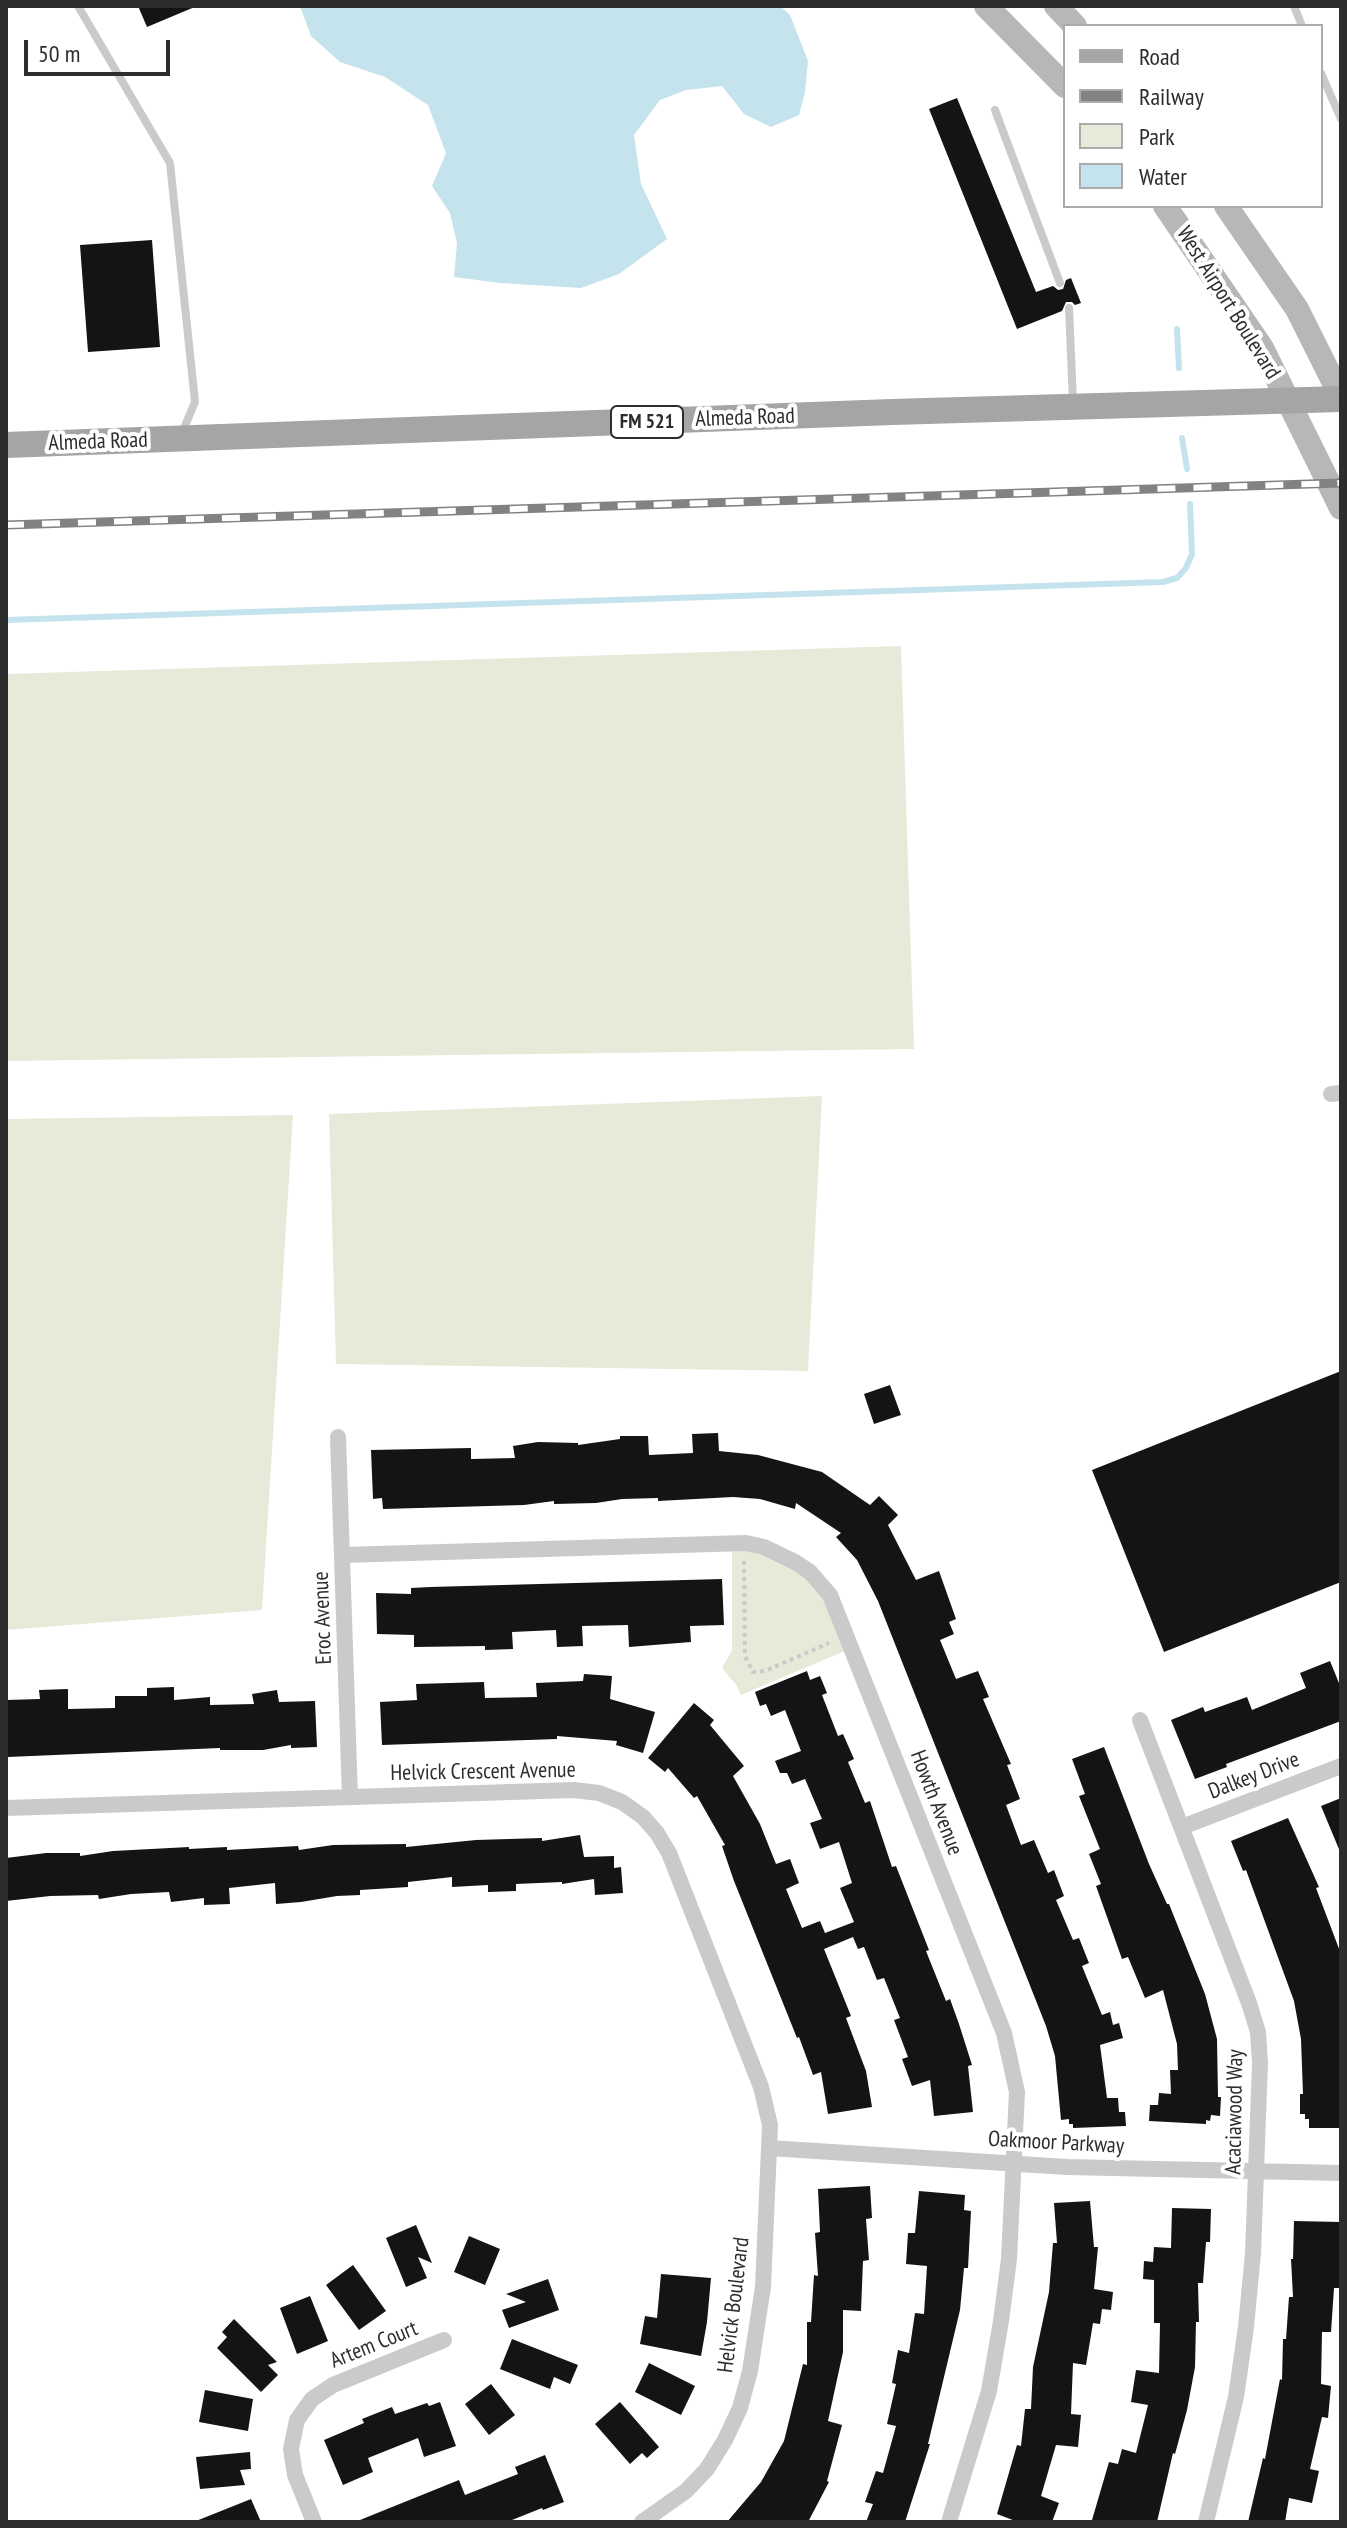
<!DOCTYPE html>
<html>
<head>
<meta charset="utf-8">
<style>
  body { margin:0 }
  #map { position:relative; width:1347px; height:2528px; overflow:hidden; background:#fff; font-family:"PT Sans Narrow",sans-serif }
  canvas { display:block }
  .frame { position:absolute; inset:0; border:8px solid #2d2d2d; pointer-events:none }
  .legend { position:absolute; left:1063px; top:24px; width:260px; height:184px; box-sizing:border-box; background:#fff; border:2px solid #ababab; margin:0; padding:10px 14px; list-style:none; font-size:24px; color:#2d2d2d }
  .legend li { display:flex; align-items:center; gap:16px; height:40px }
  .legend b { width:40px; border:2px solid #ababab }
  .scale { position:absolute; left:24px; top:40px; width:146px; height:36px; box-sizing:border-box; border:4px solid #2d2d2d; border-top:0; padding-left:10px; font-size:24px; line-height:28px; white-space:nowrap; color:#2d2d2d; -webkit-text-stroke:6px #fff; paint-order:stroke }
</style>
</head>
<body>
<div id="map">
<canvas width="1347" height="2528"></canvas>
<div class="frame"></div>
<ul class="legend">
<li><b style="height:10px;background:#a5a5a5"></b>Road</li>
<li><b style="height:10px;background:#828282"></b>Railway</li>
<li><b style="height:22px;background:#e6ebd9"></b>Park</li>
<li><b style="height:22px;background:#c4e3ec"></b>Water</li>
</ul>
<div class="scale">50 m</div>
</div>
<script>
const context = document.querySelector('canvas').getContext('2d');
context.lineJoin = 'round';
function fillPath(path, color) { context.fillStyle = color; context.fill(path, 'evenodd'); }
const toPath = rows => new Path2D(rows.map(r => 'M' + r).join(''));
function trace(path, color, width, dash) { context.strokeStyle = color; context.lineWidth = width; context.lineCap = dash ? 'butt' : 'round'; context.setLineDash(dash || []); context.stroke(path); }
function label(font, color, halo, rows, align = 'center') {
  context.font = font + ' "PT Sans Narrow",sans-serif'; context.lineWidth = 8; context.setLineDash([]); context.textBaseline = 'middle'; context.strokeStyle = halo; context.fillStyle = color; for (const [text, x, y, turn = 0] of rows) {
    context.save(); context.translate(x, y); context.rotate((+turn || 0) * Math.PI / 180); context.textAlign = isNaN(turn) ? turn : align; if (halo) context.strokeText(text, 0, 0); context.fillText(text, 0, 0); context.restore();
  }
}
fillPath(toPath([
  [901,646,914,1049,6,1061,6,674],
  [822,1096,808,1371,336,1364,329,1114],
  [293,1115,262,1610,6,1630,6,1119],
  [732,1543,810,1572,852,1648,741,1695,737,1686,722,1668,732,1650]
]), '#e6ebd9');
fillPath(toPath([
  [300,6,780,6,790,15,808,61,805,92,799,115,771,127,744,114,722,86,686,90,660,100,634,135,641,184,667,239,619,274,581,288,500,283,454,277,457,243,450,213,432,186,446,153,428,105,385,77,340,62,311,36]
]), '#c4e3ec');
trace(toPath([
  [1177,329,1179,368],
  [1182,438,1187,469],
  [6,620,1163,582,1177,578,1186,568,1192,554,1190,504]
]), '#c4e3ec', 6);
fillPath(toPath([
  [138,6,197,6,147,27],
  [957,98,1036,292,1053,286,1058,290,1063,289,1066,280,1071,278,1081,303,1075,305,1072,302,1066,302,1062,311,1017,329,929,109],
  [152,240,160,347,88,352,80,245],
  [1341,1371,1341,1582,1164,1652,1092,1470],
  [890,1385,901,1415,874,1424,864,1394],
  [718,1433,719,1451,758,1455,822,1472,870,1505,879,1496,898,1515,888,1525,916,1580,939,1571,956,1619,949,1622,954,1634,940,1640,956,1679,978,1671,989,1697,983,1699,1011,1764,1007,1765,1020,1799,1006,1805,1021,1845,1034,1840,1048,1873,1054,1870,1064,1896,1056,1900,1073,1940,1079,1938,1089,1963,1082,1966,1102,2015,1110,2012,1113,2025,1119,2023,1123,2038,1100,2045,1107,2098,1118,2098,1119,2112,1125,2112,1126,2126,1073,2128,1073,2124,1069,2124,1069,2119,1061,2120,1055,2056,1046,2026,878,1601,857,1560,836,1537,841,1533,796,1503,795,1509,760,1499,733,1497,658,1501,658,1498,622,1499,596,1503,554,1504,554,1501,524,1505,383,1509,382,1498,373,1499,371,1450,471,1448,471,1459,515,1458,513,1446,538,1442,578,1443,578,1445,620,1439,620,1436,648,1436,649,1455,693,1453,692,1434],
  [722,1579,724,1625,690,1626,691,1642,629,1647,628,1625,582,1626,583,1646,557,1647,556,1630,512,1632,513,1649,485,1650,485,1646,414,1647,414,1635,377,1634,376,1593,411,1594,411,1588,430,1587],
  [1330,1661,1341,1688,1341,1721,1226,1764,1227,1767,1195,1779,1171,1720,1203,1707,1205,1712,1247,1697,1252,1710,1306,1688,1300,1673],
  [807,1671,810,1680,820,1676,827,1693,822,1695,838,1736,843,1734,854,1759,848,1762,865,1803,870,1801,892,1867,896,1866,929,1950,926,1951,946,2001,950,1999,959,2024,972,2065,968,2066,973,2112,934,2116,930,2080,912,2086,902,2059,908,2057,894,2020,900,2018,884,1978,877,1980,864,1947,858,1949,853,1937,824,1949,851,2016,846,2018,866,2071,872,2107,828,2114,821,2072,813,2075,799,2037,797,2038,734,1881,722,1846,725,1845,697,1796,694,1798,668,1768,665,1772,648,1758,694,1703,714,1720,710,1725,744,1766,733,1776,760,1824,776,1864,790,1859,799,1883,786,1889,802,1928,820,1921,825,1933,854,1922,840,1888,852,1883,839,1842,820,1849,810,1823,822,1819,805,1779,792,1784,787,1773,780,1773,775,1761,801,1751,785,1710,771,1716,766,1704,760,1706,755,1692],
  [584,1674,612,1676,610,1699,655,1712,643,1753,616,1745,617,1741,557,1736,557,1739,382,1745,380,1702,417,1700,416,1684,484,1682,485,1698,537,1697,536,1683,583,1681],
  [174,1687,174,1700,210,1697,210,1705,254,1704,252,1694,277,1690,279,1702,315,1701,317,1747,291,1748,291,1745,263,1750,220,1750,220,1748,8,1757,6,1700,40,1699,39,1690,68,1689,68,1709,115,1708,115,1696,147,1696,147,1688],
  [1104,1747,1149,1864,1167,1904,1169,1904,1205,1994,1217,2039,1218,2097,1221,2097,1220,2116,1211,2115,1210,2121,1206,2120,1206,2124,1149,2121,1150,2105,1158,2105,1159,2093,1171,2094,1170,2070,1178,2070,1177,2044,1163,1990,1145,1998,1128,1957,1122,1959,1096,1886,1101,1884,1089,1854,1100,1849,1079,1796,1085,1794,1072,1759],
  [1341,1798,1341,1854,1321,1806],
  [1288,1818,1319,1887,1316,1888,1341,1954,1341,2128,1309,2128,1309,2119,1305,2119,1305,2114,1300,2114,1300,2094,1303,2094,1301,2039,1294,2001,1246,1870,1243,1871,1231,1841],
  [580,1835,584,1857,614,1856,614,1868,621,1867,623,1893,595,1895,594,1879,562,1884,562,1882,516,1884,516,1891,488,1892,488,1885,452,1887,452,1877,408,1882,408,1887,360,1890,360,1895,337,1896,301,1902,276,1904,275,1883,229,1888,230,1904,204,1905,204,1898,171,1902,169,1892,131,1894,99,1899,98,1895,50,1896,6,1901,6,1858,46,1853,80,1853,80,1856,113,1851,189,1847,189,1849,227,1847,227,1850,298,1846,299,1850,333,1845,406,1844,406,1847,476,1840,542,1838,542,1841],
  [870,2186,872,2218,866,2219,869,2260,863,2261,861,2311,843,2310,843,2352,828,2421,842,2425,827,2481,829,2482,808,2522,727,2522,761,2482,784,2441,803,2364,807,2365,807,2322,811,2322,814,2275,818,2276,815,2233,820,2232,818,2189],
  [919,2191,965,2195,964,2210,971,2211,968,2268,964,2268,960,2310,928,2444,930,2444,905,2522,866,2522,873,2504,865,2502,876,2471,883,2473,896,2426,887,2424,896,2384,892,2383,898,2350,909,2353,915,2313,924,2314,927,2266,906,2264,908,2233,915,2233],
  [1090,2201,1094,2247,1098,2247,1094,2289,1113,2292,1111,2310,1102,2309,1100,2324,1093,2323,1086,2365,1073,2363,1071,2414,1081,2415,1078,2447,1056,2445,1041,2496,1059,2503,1052,2522,1018,2522,997,2514,1017,2445,1021,2446,1025,2409,1031,2409,1033,2367,1049,2292,1053,2243,1057,2243,1054,2203],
  [1172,2208,1211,2209,1210,2242,1206,2242,1203,2283,1198,2283,1199,2322,1196,2322,1195,2367,1187,2410,1175,2454,1173,2453,1157,2522,1100,2522,1092,2520,1109,2462,1118,2464,1122,2449,1136,2453,1148,2405,1131,2402,1136,2370,1159,2373,1160,2323,1154,2323,1154,2280,1143,2279,1144,2261,1153,2262,1154,2247,1171,2248],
  [1294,2221,1341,2222,1341,2288,1334,2288,1331,2332,1322,2332,1321,2384,1331,2386,1328,2418,1322,2417,1310,2469,1319,2471,1312,2503,1289,2498,1285,2522,1248,2522,1263,2458,1265,2459,1280,2379,1282,2380,1283,2339,1286,2339,1289,2297,1293,2297,1291,2259,1293,2259],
  [416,2225,432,2263,418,2257,427,2278,406,2287,386,2238],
  [469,2236,500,2249,485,2285,454,2272],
  [353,2265,386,2311,359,2330,326,2285],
  [661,2274,711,2278,707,2322,701,2356,640,2344,645,2316,657,2318],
  [548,2279,559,2310,509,2328,502,2310,526,2302,506,2294],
  [310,2296,328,2341,297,2354,280,2308],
  [234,2319,277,2362,268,2365,278,2375,261,2392,217,2348,227,2337,222,2332],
  [512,2339,578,2365,570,2384,554,2377,550,2389,500,2369],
  [649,2363,695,2386,681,2415,635,2392],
  [491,2384,515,2415,489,2435,465,2404],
  [205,2390,253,2399,248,2431,199,2422],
  [440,2402,456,2446,424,2457,418,2438,368,2458,373,2472,343,2485,324,2440,364,2423,362,2419,392,2407,395,2414,427,2403,429,2406],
  [620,2402,659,2447,647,2458,642,2453,630,2464,595,2424],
  [250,2452,251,2469,240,2470,245,2485,200,2489,196,2457],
  [545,2455,564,2502,543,2510,542,2508,507,2522,355,2522,459,2480,465,2495,518,2474,515,2467],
  [251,2499,261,2522,196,2522,196,2521]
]), '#141414');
trace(toPath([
  [744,1561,745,1656,753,1672,765,1671,829,1643]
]), '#cacaca', 4, [4, 4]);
trace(toPath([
  [78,6,170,163,195,402,181,435],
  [1294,6,1302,26],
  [1321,73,1341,119],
  [995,110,1060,283],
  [1069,308,1073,402]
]), '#cacaca', 8);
trace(toPath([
  [1331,1094,1341,1093],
  [338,1437,350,1797],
  [343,1555,746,1543,764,1547,795,1562,810,1572,830,1595,1004,2033,1017,2092,1009,2259,1001,2321,989,2391,949,2522],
  [1140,1720,1249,2003,1258,2032,1260,2063,1253,2253,1246,2327,1236,2397,1206,2522],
  [6,1808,574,1790,599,1793,622,1802,643,1817,657,1833,669,1853,761,2087,770,2125,763,2287,750,2371,740,2408,725,2440,707,2469,686,2491,642,2522],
  [1182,1827,1341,1766],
  [769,2148,1067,2167,1341,2173],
  [314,2522,295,2475,291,2449,297,2420,312,2399,333,2385,444,2340]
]), '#cacaca', 16);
trace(toPath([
  [986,6,1065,86],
  [1056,6,1075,26],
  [1165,206,1262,348,1341,508],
  [1226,206,1297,309,1341,397]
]), '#b7b7b7', 24);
trace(toPath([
  [6,445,892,412,1341,399]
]), '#a5a5a5', 26);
const rail = toPath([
  [6,525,1341,483]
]);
trace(rail, '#828282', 9);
trace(rail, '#fff', 6, [18]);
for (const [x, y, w] of [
  [647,422,72]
]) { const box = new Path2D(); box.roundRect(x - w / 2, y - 16, w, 32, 6); context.fillStyle = '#fff'; context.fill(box); trace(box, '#2d2d2d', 2); }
label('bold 20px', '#2d2d2d', null, [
  ["FM 521",647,422]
]);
label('22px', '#2d2d2d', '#fff', [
  ["West Airport Boulevard",1228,303,58],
  ["Almeda Road",745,418,-2],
  ["Almeda Road",98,442,-2],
  ["Eroc Avenue",323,1618,-92],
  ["Helvick Crescent Avenue",483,1772,-1],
  ["Dalkey Drive",1254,1776,-21],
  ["Howth Avenue",936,1803,69],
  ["Acaciawood Way",1235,2112,-89],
  ["Oakmoor Parkway",1056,2143,3],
  ["Helvick Boulevard",734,2305,-83],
  ["Artem Court",374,2345,-22]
]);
</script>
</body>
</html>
